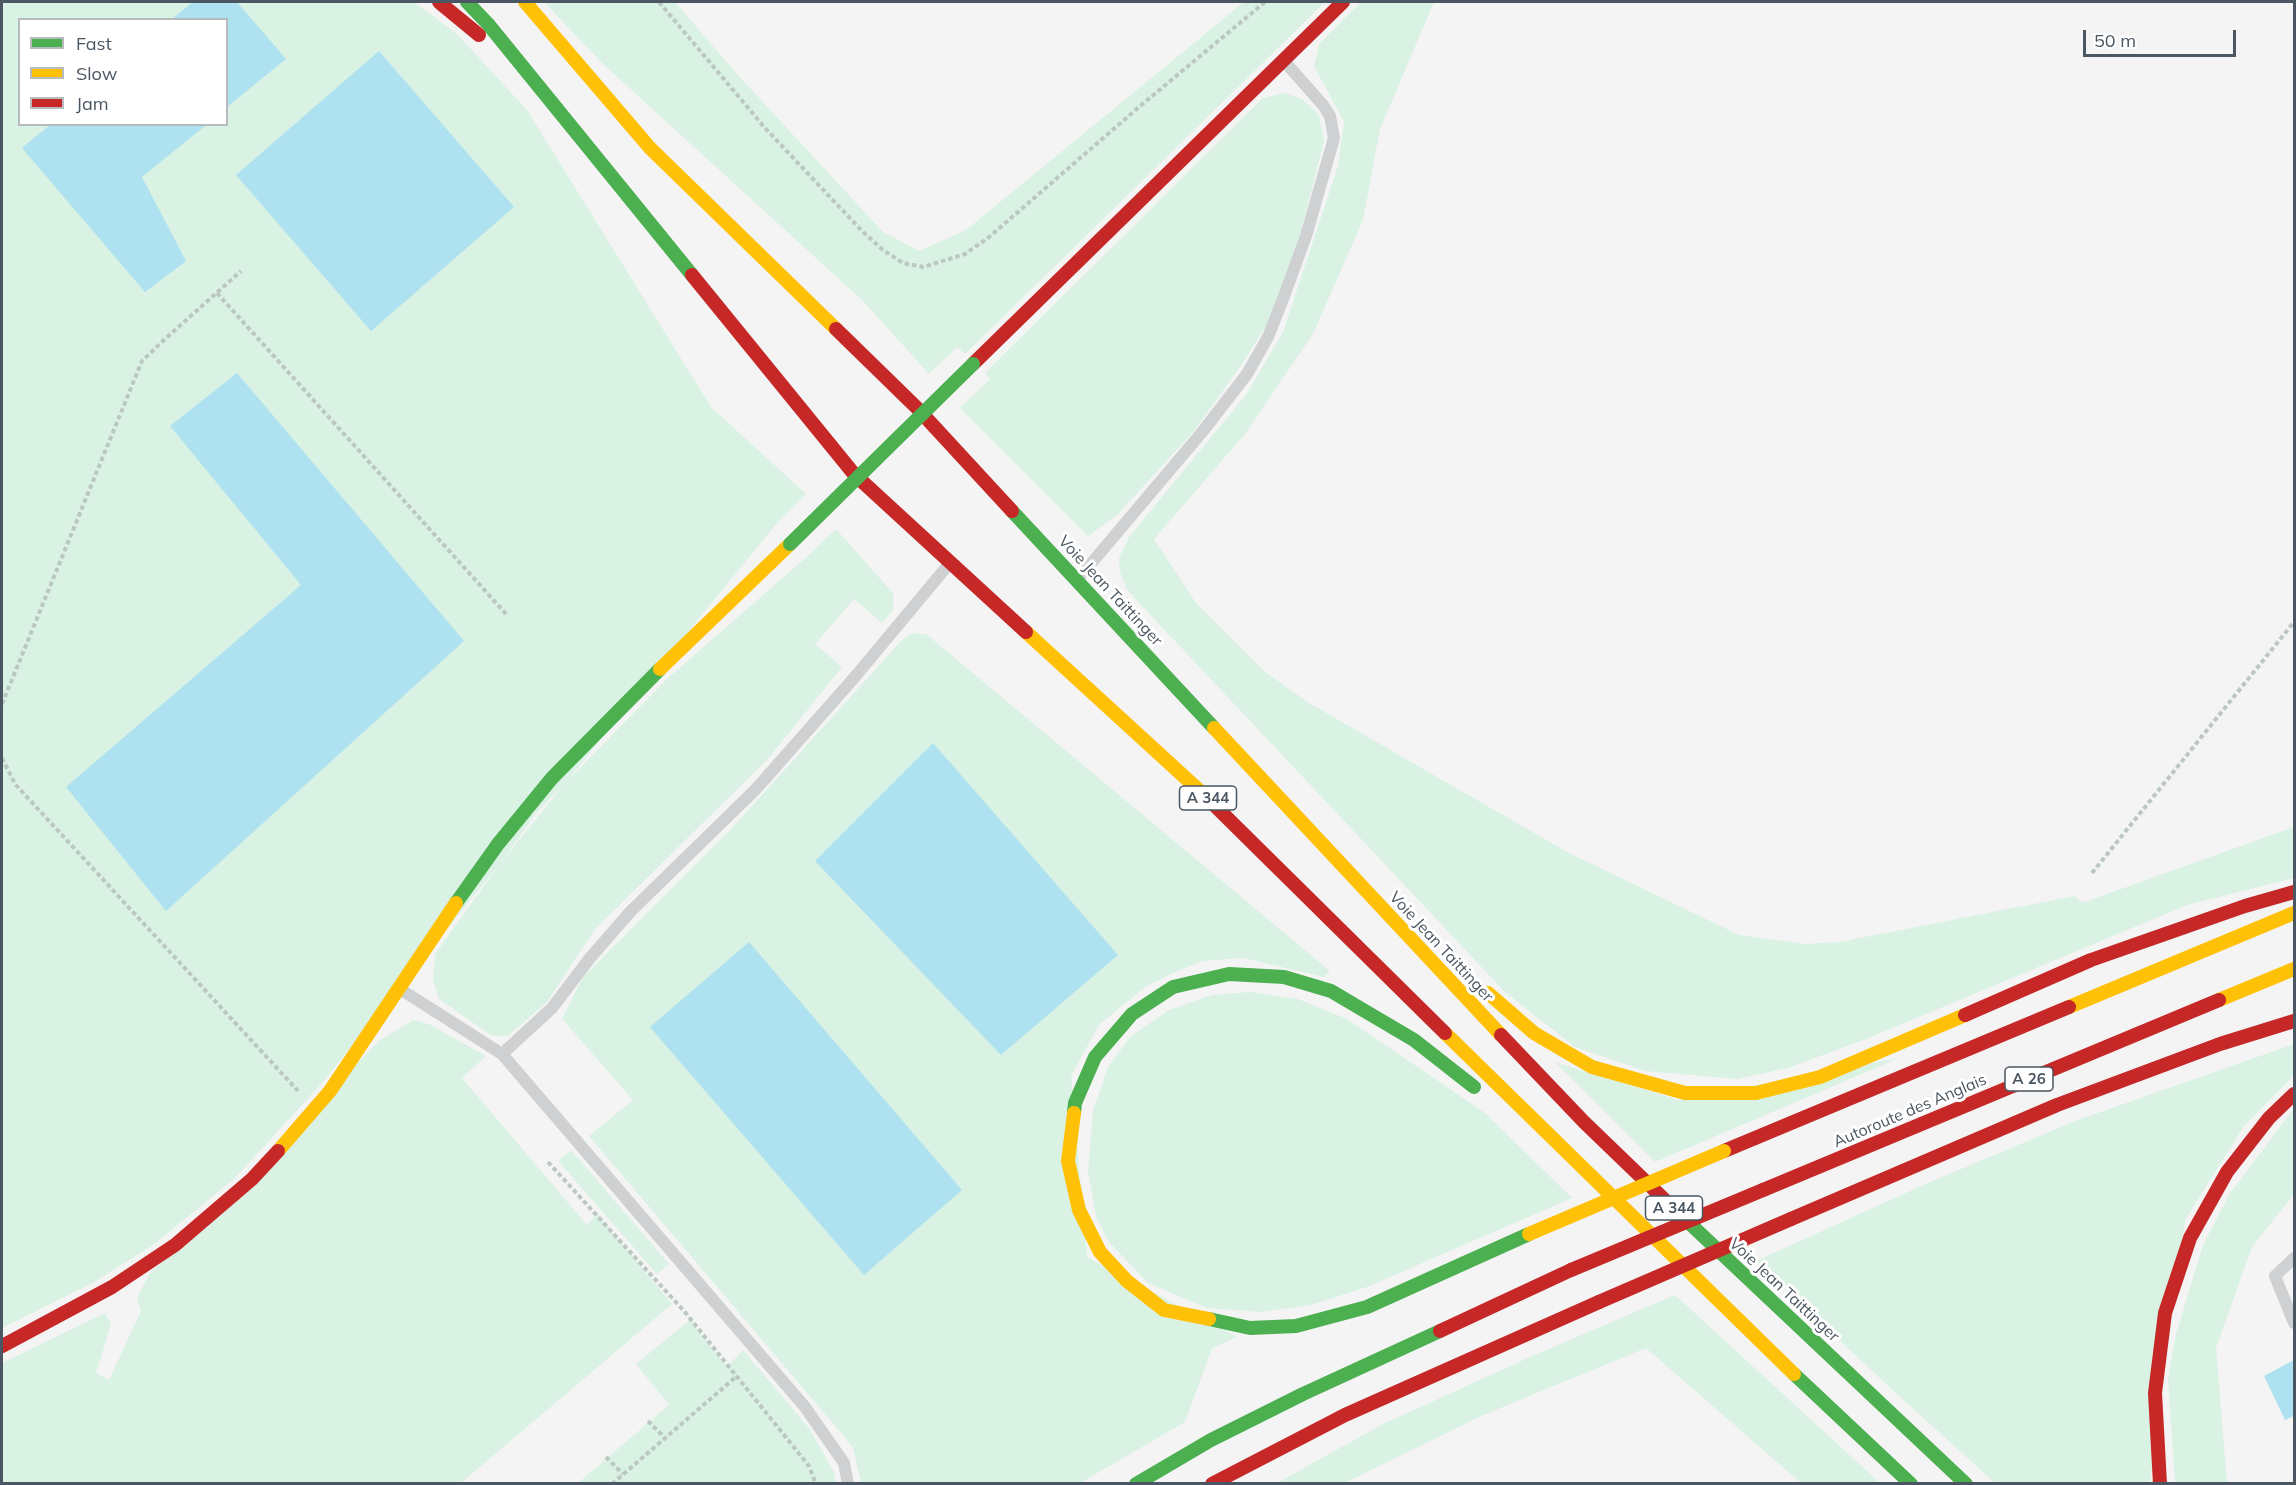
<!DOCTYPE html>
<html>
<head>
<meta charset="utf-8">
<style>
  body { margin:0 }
  #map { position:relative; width:2296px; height:1485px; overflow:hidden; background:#f4f4f4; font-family:Mulish,sans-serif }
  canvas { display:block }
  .frame { position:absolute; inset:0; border:3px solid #4a5661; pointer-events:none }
  .legend { position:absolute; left:18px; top:18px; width:210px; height:108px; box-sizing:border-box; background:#fff; border:2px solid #b7bbc0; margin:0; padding:8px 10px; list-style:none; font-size:18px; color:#4a5661 }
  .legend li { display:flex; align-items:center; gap:12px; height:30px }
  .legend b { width:30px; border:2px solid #b7bbc0 }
  .scale { position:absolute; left:2083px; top:30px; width:153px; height:27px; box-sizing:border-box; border:3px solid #4a5661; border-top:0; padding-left:8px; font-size:18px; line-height:21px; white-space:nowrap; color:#4a5661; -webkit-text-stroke:4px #fff; paint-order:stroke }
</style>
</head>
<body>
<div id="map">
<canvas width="2296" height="1485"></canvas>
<div class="frame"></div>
<ul class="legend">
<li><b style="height:8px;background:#4caf50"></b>Fast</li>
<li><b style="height:8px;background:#ffc107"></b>Slow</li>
<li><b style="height:8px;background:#c62828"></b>Jam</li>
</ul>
<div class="scale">50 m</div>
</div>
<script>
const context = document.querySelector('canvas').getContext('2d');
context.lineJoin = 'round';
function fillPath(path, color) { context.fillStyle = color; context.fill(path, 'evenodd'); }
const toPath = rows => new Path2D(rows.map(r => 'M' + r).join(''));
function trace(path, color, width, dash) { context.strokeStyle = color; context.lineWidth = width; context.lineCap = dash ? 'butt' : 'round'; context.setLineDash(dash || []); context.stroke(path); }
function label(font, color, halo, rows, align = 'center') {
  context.font = font + ' Mulish,sans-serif'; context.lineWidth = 6; context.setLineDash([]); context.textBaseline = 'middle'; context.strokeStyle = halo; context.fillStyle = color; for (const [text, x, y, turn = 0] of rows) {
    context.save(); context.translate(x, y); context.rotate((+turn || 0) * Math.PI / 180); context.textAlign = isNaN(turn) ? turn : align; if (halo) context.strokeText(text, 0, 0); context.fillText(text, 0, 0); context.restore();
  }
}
fillPath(toPath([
  [2,2,414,2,457,34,527,110,711,407,806,494,778,522,722,590,321,1084,234,1179,153,1245,94,1282,2,1328],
  [20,20,226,20,226,124,20,124],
  [544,2,675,2,737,74,883,232,919,251,966,230,1244,2,1325,2,965,354,957,347,929,374,863,301,603,64],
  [1361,2,1434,2,1380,129,1363,220,1313,334,1245,434,1154,539,1196,603,1265,672,1309,703,1567,852,1739,935,1806,944,1839,942,2075,896,2082,903,2294,827,2294,878,2187,905,1866,1039,1788,1068,1737,1079,1646,1071,1575,1047,1505,992,1127,590,1120,572,1119,558,1129,537,1246,395,1283,332,1338,166,1344,122,1314,66,1319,44],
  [1284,93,1302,99,1319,115,1324,142,1283,299,1242,364,1194,431,1116,516,1088,536,960,408,990,379,985,373,1263,98],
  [836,529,893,593,893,610,882,623,854,599,815,644,842,667,767,760,595,929,547,1002,508,1036,492,1036,439,999,433,980,435,954,537,812,668,678,810,554],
  [913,633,926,634,1330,971,1324,977,1243,958,1202,961,1175,972,1145,987,1099,1025,1071,1076,1087,1257,1237,1337,1212,1348,1185,1422,1080,1483,861,1483,853,1447,589,1136,633,1100,562,1019,583,977,732,828,902,640],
  [1250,992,1298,999,1347,1019,1485,1113,1572,1198,1367,1287,1311,1305,1261,1312,1207,1308,1148,1283,1108,1241,1096,1216,1088,1171,1093,1111,1108,1067,1131,1036,1169,1010,1212,995],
  [413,1020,429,1024,486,1056,462,1078,587,1225,597,1214,672,1304,461,1483,2,1484,2,1363,105,1313,111,1324,96,1373,109,1380,141,1311,137,1298,148,1276,380,1040],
  [2294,1044,2294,1075,2244,1126,2185,1220,2150,1483,1995,1483,1886,1384,1756,1261,1921,1186,2075,1121],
  [1899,1058,1655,1162,1555,1062,1678,1100],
  [2294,1108,2294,1194,2252,1247,2216,1348,2227,1483,2175,1484,2168,1379,2176,1334,2203,1245,2229,1195],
  [571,1150,669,1264,657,1274,558,1161],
  [1675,1295,1880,1483,1801,1483,1646,1348,1481,1416,1345,1483,1277,1483,1383,1424,1528,1358],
  [690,1320,727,1367,743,1350,809,1428,834,1472,835,1483,578,1483,669,1405,636,1364]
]), '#d9f2e3');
fillPath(toPath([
  [193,2,237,2,286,59,227,107,226,20,172,19],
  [379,51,514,207,371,331,236,175],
  [50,125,206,125,142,177,186,261,145,292,22,148],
  [237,373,464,641,166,911,66,787,301,585,170,426],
  [933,743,1118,955,1001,1055,815,861],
  [749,942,962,1190,864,1275,650,1027],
  [2294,1360,2294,1416,2285,1420,2264,1376]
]), '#aee2f0');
trace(toPath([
  [659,2,765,128,862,231,883,250,903,263,923,267,965,254,988,238,1139,107,1265,2],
  [217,293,506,614],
  [2,704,142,361,165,339,241,271],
  [2,758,15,784,298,1091],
  [2092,873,2294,622],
  [548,1162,684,1311,809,1466,816,1484],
  [648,1421,665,1438],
  [606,1457,623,1474],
  [612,1484,737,1376]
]), '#bcc7c4', 4, [4.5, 3]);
trace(toPath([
  [1078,579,1203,431,1247,374,1268,337,1283,299,1306,236,1334,138,1330,116,1323,105,1284,61],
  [400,989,502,1054,805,1407,844,1463,848,1484],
  [502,1054,552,1008,590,958,631,911,756,789,854,678,949,564],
  [2294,1258,2275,1276,2294,1323]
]), '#ced0d2', 12);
trace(toPath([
  [467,2,488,24,692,275],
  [1012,511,1214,728],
  [456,903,498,844,552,778,660,669],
  [1074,1113,1075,1103,1095,1057,1132,1014,1173,987,1229,974,1284,977,1331,991,1414,1040,1474,1087],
  [1668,1203,1966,1484],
  [1209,1319,1250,1328,1296,1326,1367,1307,1529,1234],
  [1794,1374,1911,1484],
  [1136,1484,1211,1440,1303,1394,1440,1331]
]), '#4caf50', 14);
trace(toPath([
  [525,2,650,148,836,329],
  [1026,632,1202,793],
  [660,669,790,544],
  [1214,728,1501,1035],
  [1488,993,1534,1033,1592,1067,1685,1093,1756,1093,1820,1077,1965,1015],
  [2219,1000,2294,969],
  [2069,1007,2294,913],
  [1445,1033,1794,1374],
  [1074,1113,1068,1161,1079,1210,1100,1252,1127,1281,1164,1310,1209,1319],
  [278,1151,330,1091,456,903]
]), '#ffc107', 14);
trace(toPath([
  [439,2,479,35],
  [692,275,854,474,1026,632],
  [836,329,917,408,1012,511],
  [973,364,1343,2],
  [1202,793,1445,1033],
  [1965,1015,2091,960,2245,906,2294,892],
  [1501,1035,1584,1122,1668,1203],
  [1724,1151,2069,1007],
  [1763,1190,2219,1000],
  [1791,1219,2057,1105,2220,1044,2294,1021],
  [1440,1331,1571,1270],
  [2,1346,112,1287,175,1245,252,1179,278,1151],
  [1212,1484,1345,1415,1599,1302],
  [2160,1484,2155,1393,2165,1313,2190,1238,2227,1172,2269,1118,2294,1094]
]), '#c62828', 14);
trace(toPath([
  [790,544,973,364]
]), '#4caf50', 14);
trace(toPath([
  [1529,1234,1724,1151]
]), '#ffc107', 14);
trace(toPath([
  [1571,1270,1763,1190],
  [1599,1302,1791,1219]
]), '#c62828', 14);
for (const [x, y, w] of [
  [1208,798,57],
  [2029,1079,48],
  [1674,1208,57]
]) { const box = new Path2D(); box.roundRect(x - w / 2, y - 12, w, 24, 4.5); context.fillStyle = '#fff'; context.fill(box); trace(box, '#4a5661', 1.5); }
label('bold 15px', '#4a5661', null, [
  ["A 344",1208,798],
  ["A 26",2029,1079],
  ["A 344",1674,1208]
]);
label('16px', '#4a5661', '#fff', [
  ["Voie Jean Taittinger",1110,591,47],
  ["Voie Jean Taittinger",1441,947,47],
  ["Autoroute des Anglais",1910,1111,-23],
  ["Voie Jean Taittinger",1784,1290,43]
]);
</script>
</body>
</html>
